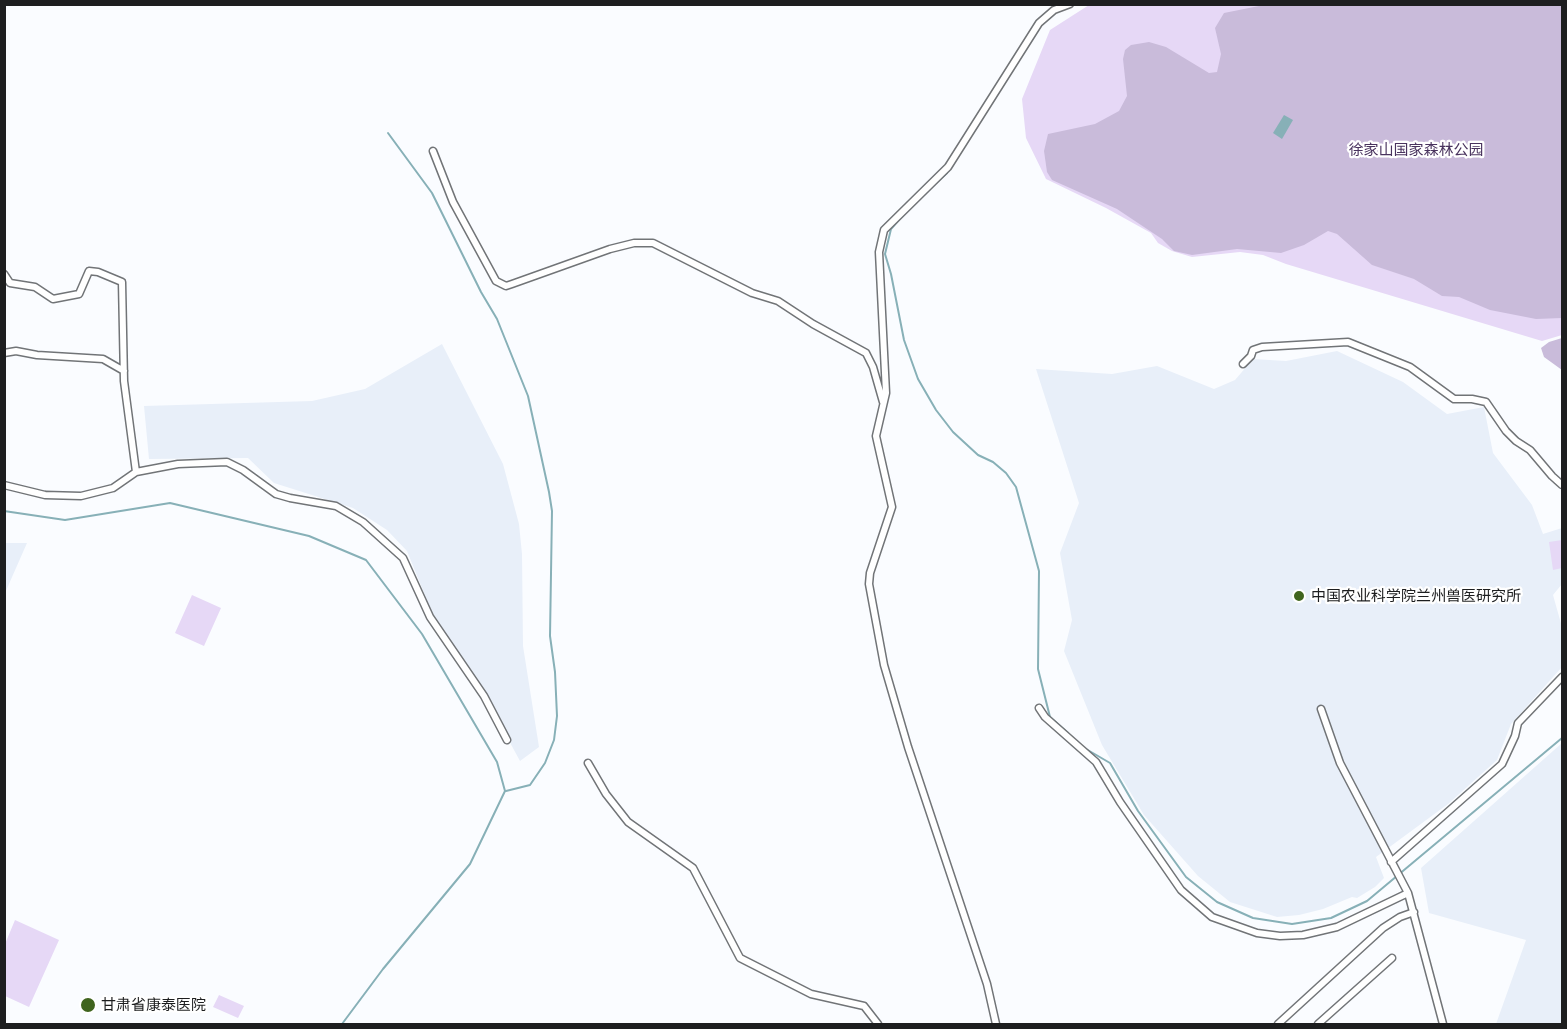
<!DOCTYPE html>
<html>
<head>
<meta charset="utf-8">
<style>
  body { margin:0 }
  #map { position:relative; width:1567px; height:1029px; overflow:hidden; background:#fafcff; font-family:Raleway,sans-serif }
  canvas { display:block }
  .frame { position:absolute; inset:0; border:6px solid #1d1e1f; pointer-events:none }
</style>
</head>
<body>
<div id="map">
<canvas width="1567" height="1029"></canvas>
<div class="frame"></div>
</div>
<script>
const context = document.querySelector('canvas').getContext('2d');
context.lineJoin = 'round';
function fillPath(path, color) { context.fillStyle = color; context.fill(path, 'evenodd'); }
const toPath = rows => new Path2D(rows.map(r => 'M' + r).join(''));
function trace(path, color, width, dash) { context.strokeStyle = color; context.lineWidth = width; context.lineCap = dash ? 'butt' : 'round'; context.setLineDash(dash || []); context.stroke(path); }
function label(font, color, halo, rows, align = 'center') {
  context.font = font + ' Raleway,"Noto Sans SC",sans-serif'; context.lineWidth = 4.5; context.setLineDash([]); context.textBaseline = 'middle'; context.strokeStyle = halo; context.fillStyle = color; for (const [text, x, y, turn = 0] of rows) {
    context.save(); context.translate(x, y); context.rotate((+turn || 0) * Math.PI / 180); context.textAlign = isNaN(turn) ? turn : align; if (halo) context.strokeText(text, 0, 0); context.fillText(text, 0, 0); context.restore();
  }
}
fillPath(toPath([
  [442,344,503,464,519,524,522,554,523,646,539,747,520,761,477,682,435,620,407,551,387,530,353,508,274,483,248,458,149,459,144,406,312,401,365,389],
  [1337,351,1403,382,1447,414,1484,407,1493,453,1532,505,1543,534,1562,528,1562,584,1553,595,1562,627,1562,667,1511,724,1497,760,1448,804,1376,857,1384,878,1375,887,1357,898,1352,897,1323,909,1299,915,1277,917,1230,902,1198,876,1144,815,1102,745,1064,651,1072,620,1060,553,1079,503,1036,369,1112,374,1157,366,1214,389,1235,380,1253,359,1286,361],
  [5,543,27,543,5,593,4,543],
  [1562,743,1562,1024,1496,1024,1526,940,1429,913,1421,868]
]), '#e8eff9');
fillPath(toPath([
  [1089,5,1562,5,1562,335,1542,341,1286,264,1263,255,1240,252,1192,257,1172,251,1158,243,1151,233,1106,208,1046,179,1026,138,1022,99,1050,30],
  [1562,540,1562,568,1553,570,1549,542],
  [192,595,221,608,204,646,175,633],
  [15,920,59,940,29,1007,5,996,5,944],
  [219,995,244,1006,238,1018,213,1007]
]), '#e6d8f6');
fillPath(toPath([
  [1269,4,1562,5,1562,318,1536,319,1490,310,1459,297,1442,296,1414,279,1372,265,1337,234,1328,231,1304,245,1281,253,1237,249,1192,255,1174,251,1162,239,1117,209,1052,180,1047,172,1044,151,1048,134,1095,124,1119,111,1127,96,1123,59,1125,50,1131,45,1149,42,1166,47,1209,73,1217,72,1221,54,1215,28,1224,13],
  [1562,338,1562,370,1544,357,1541,348,1549,342]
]), '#c9bbda');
fillPath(toPath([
  [1284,115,1293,120,1282,139,1273,133]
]), '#87b0b7');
trace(toPath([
  [388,133,432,193,481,292,497,319,528,396,549,492,552,511,550,636,555,672,557,716,554,740,545,763,530,785,506,791],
  [927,191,947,173],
  [904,214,891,229,885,254,891,274,904,340,918,379,936,410,953,432,978,455,993,462,1006,473,1016,487,1039,571,1038,669,1050,717,1068,733],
  [4,511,65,520,170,503,309,536,366,560,422,634,497,762,505,791,470,864,383,969,342,1024],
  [1086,749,1110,763,1138,811,1186,877,1217,902,1253,918,1292,924,1331,918,1367,901,1562,738]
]), '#87b0b7', 2);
const minor = toPath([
  [433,151,453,202,496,281,506,286,512,284,610,249,634,243,653,243,752,293,778,301,813,324,866,353,873,367,883,402],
  [4,274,10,283,35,287,53,299,79,294,89,271,98,272,122,282,124,381,136,472],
  [4,353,16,351,37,355,103,359,124,371],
  [1243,364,1251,356,1253,350,1262,347,1348,342,1410,367,1454,399,1472,399,1486,402,1506,431,1516,441,1530,450,1552,476,1562,485],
  [4,485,45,495,81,496,113,488,136,472,178,464,227,462,243,470,276,494,290,498,336,506,363,522,403,558,430,617,484,696,507,740],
  [1039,708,1045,717,1096,762,1120,802,1181,890,1212,917,1257,933,1280,936,1303,935,1337,927,1408,893],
  [1321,709,1340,763,1408,893,1443,1024],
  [588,763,606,794,628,822,693,868,740,958,811,994,864,1006,878,1024],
  [1391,862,1502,764,1515,736,1518,723,1562,677],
  [996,1024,987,984,908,747,884,665,869,584,870,573,892,507,876,436,886,393,879,252,884,230,948,167,1039,23,1054,10,1070,4],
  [1278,1024,1383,928,1400,917,1414,912],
  [1318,1024,1392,958]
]);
trace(minor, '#717477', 9);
trace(minor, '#fff', 6);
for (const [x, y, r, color] of [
  [1299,596,6,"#3f641e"],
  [88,1005,8,"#3f641e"]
]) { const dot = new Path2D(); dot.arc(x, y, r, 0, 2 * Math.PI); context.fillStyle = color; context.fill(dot); trace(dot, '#fff', 2); }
label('15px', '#49335e', '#fff', [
  ["徐家山国家森林公园",1416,150]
]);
label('15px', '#1d1e1f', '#fff', [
  ["中国农业科学院兰州兽医研究所",1311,596],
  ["甘肃省康泰医院",101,1005]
], 'left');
</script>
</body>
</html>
